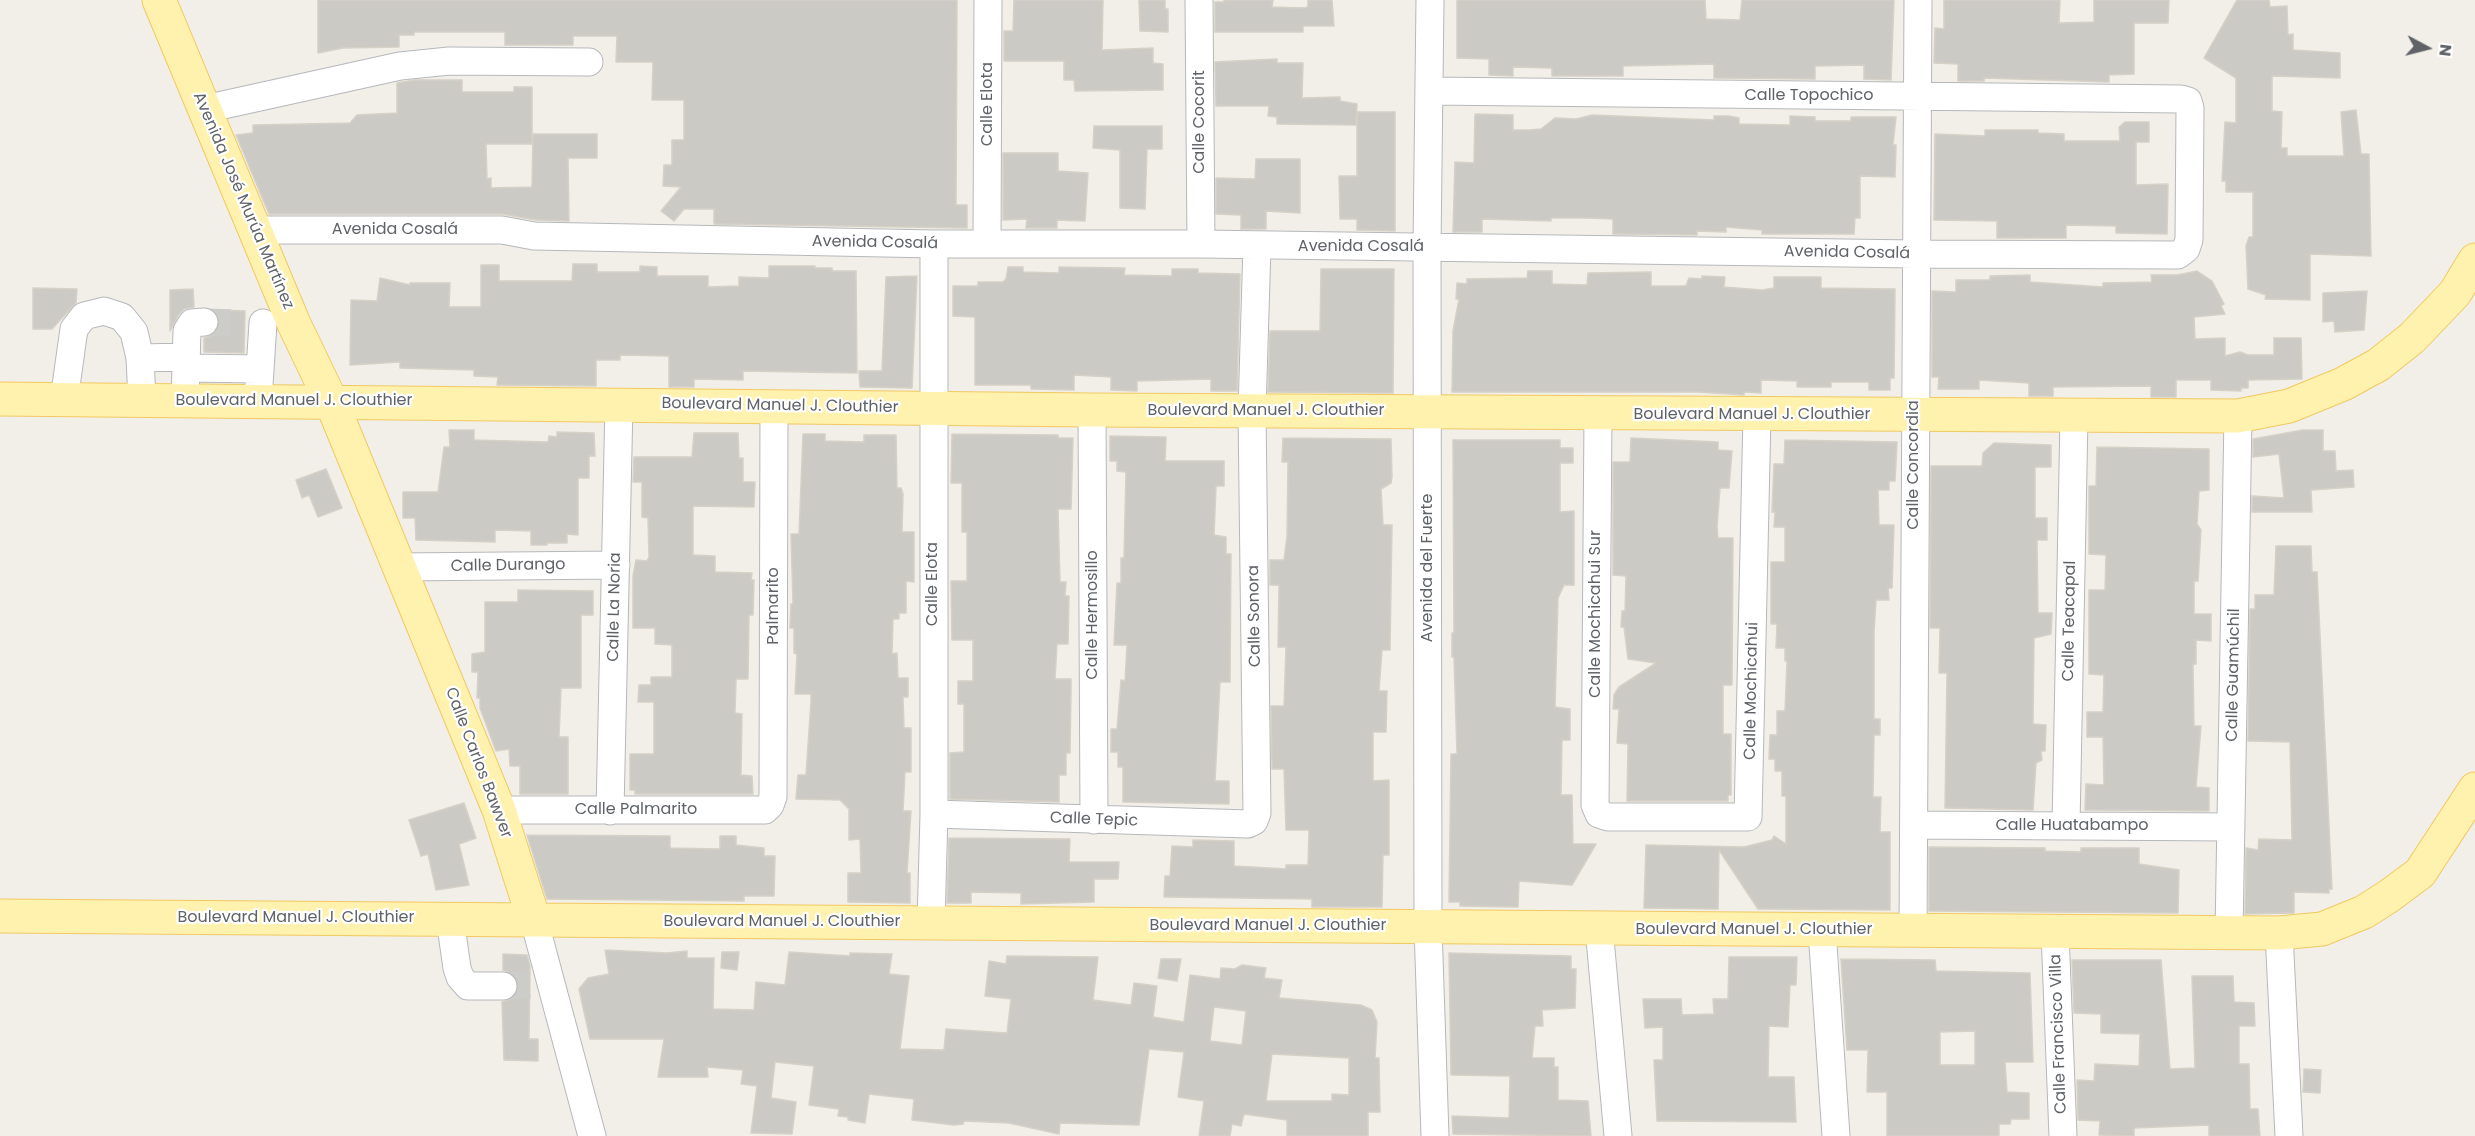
<!DOCTYPE html>
<html>
<head>
<meta charset="utf-8">
<style>
  body { margin:0 }
  #map { position:relative; width:2475px; height:1136px; overflow:hidden; background:#f1efe8; font-family:Poppins,sans-serif }
  canvas { display:block }
  .north { position:absolute; left:2397px; top:18px; width:60px; height:60px; -webkit-text-stroke:4px #fff; paint-order:stroke; rotate:97deg; font-size:16px; font-weight:700; line-height:24px; text-align:center; color:#5f6368 }
  .north::after { content:''; display:block; margin:auto; width:21px; height:27px; background:#5f6368; clip-path:polygon(50% 0,100% 100%,50% 72%,0 100%) }
</style>
</head>
<body>
<div id="map">
<canvas width="2475" height="1136"></canvas>
<div class="north">N</div>
</div>
<script>
const context = document.querySelector('canvas').getContext('2d');
context.lineJoin = 'round';
function fillPath(path, color) { context.fillStyle = color; context.fill(path, 'evenodd'); }
const toPath = rows => new Path2D(rows.map(r => 'M' + r).join(''));
function trace(path, color, width, dash) { context.strokeStyle = color; context.lineWidth = width; context.lineCap = dash ? 'butt' : 'round'; context.setLineDash(dash || []); context.stroke(path); }
function label(font, color, halo, rows, align = 'center') {
  context.font = font + ' Poppins,sans-serif'; context.lineWidth = 4.5; context.setLineDash([]); context.textBaseline = 'middle'; context.strokeStyle = halo; context.fillStyle = color; for (const [text, x, y, turn = 0] of rows) {
    context.save(); context.translate(x, y); context.rotate((+turn || 0) * Math.PI / 180); context.textAlign = isNaN(turn) ? turn : align; if (halo) context.strokeText(text, 0, 0); context.fillText(text, 0, 0); context.restore();
  }
}
const building = toPath([
  [318,0,957,0,956,205,967,205,967,228,714,224,714,209,684,209,674,221,661,211,681,187,663,186,664,165,672,165,672,140,684,140,684,100,652,100,653,62,616,62,617,36,573,36,573,45,505,45,505,32,414,32,414,35,399,35,399,47,343,48,318,53,318,0],
  [1014,0,1103,0,1102,50,1153,48,1153,63,1163,64,1163,90,1075,91,1074,80,1064,80,1064,61,1004,61,1004,31,1013,31,1014,0],
  [1139,0,1165,0,1165,9,1168,9,1168,32,1140,31,1139,0],
  [1224,0,1273,0,1272,7,1305,8,1308,6,1308,0,1332,0,1334,26,1303,26,1303,32,1215,32,1215,2,1224,2,1224,0],
  [1457,0,1705,0,1706,19,1740,20,1742,0,1894,0,1891,80,1864,79,1864,65,1815,66,1815,79,1714,78,1714,64,1623,66,1623,76,1552,76,1552,68,1513,67,1513,76,1489,75,1489,59,1457,58,1457,0],
  [1944,0,2060,0,2059,23,2094,22,2094,0,2169,0,2168,23,2134,23,2134,74,2109,75,2109,82,1984,78,1984,81,1958,81,1958,64,1934,63,1935,28,1944,29,1944,0],
  [2237,0,2269,0,2270,7,2287,6,2288,35,2293,34,2293,50,2340,53,2340,78,2272,76,2272,111,2282,112,2281,148,2287,148,2287,156,2344,156,2341,112,2356,110,2361,154,2369,154,2371,256,2310,254,2310,300,2265,299,2266,295,2248,289,2246,246,2249,237,2253,237,2253,192,2226,192,2226,181,2222,181,2225,122,2236,123,2236,78,2204,58,2237,0],
  [1277,59,1277,63,1303,63,1302,98,1340,97,1340,101,1357,104,1356,125,1277,124,1277,117,1268,116,1269,106,1216,106,1215,62,1277,59],
  [415,80,462,80,462,92,514,92,514,87,532,87,532,144,486,144,487,179,491,178,491,188,532,187,533,134,597,134,597,158,568,158,569,221,536,220,502,214,269,214,236,135,253,133,253,125,350,123,357,115,397,113,397,83,415,80],
  [1357,112,1395,112,1395,231,1357,230,1357,219,1340,219,1339,176,1357,176,1357,112],
  [1475,114,1513,115,1513,130,1529,130,1541,129,1555,118,1576,119,1592,115,1714,120,1714,116,1729,116,1739,118,1739,124,1790,125,1790,116,1815,117,1815,121,1851,121,1851,117,1896,117,1893,145,1896,145,1895,177,1860,176,1860,218,1855,218,1854,234,1762,234,1762,230,1726,227,1726,232,1697,231,1697,235,1613,234,1613,219,1588,218,1551,218,1551,221,1482,219,1482,232,1453,232,1455,162,1474,163,1475,114],
  [2125,122,2149,122,2149,142,2136,142,2136,185,2168,184,2167,234,2116,233,2116,226,2066,225,2066,238,1997,238,1997,221,1934,220,1935,134,1985,136,1985,130,2038,130,2038,133,2064,134,2064,141,2120,141,2119,127,2125,122],
  [1094,126,1162,126,1162,149,1147,149,1145,209,1120,208,1120,150,1093,148,1094,126],
  [1003,153,1058,153,1058,171,1088,173,1085,221,1057,220,1057,228,1026,228,1027,219,1003,220,1003,153],
  [1256,159,1300,159,1300,213,1266,211,1266,229,1241,229,1241,215,1216,214,1216,178,1255,179,1256,159],
  [573,264,597,264,597,272,640,272,640,266,657,267,657,276,708,276,708,287,739,286,739,277,769,278,769,266,815,266,815,268,832,268,832,271,856,271,857,373,743,371,743,380,694,379,694,387,669,387,669,356,620,355,620,360,596,360,596,386,497,385,498,377,474,376,474,370,400,368,400,362,350,365,351,300,377,301,380,278,410,285,410,283,450,283,449,307,481,307,481,265,499,265,499,281,572,281,573,264],
  [1008,267,1023,267,1023,272,1059,273,1059,267,1125,268,1124,275,1172,276,1172,269,1198,269,1198,273,1240,274,1237,391,1211,391,1211,379,1137,381,1137,391,1111,390,1111,377,1074,375,1074,390,1031,389,1031,385,975,385,975,317,953,316,953,286,978,286,978,282,1003,282,1006,279,1008,267],
  [1321,269,1394,269,1393,393,1268,392,1270,331,1320,331,1321,269],
  [1528,271,1552,271,1552,284,1587,285,1588,273,1651,272,1651,286,1686,286,1689,278,1702,279,1702,276,1725,277,1724,287,1762,290,1774,288,1774,277,1821,277,1821,288,1895,289,1894,378,1890,378,1890,390,1869,390,1869,382,1831,382,1831,387,1797,387,1797,381,1761,380,1761,393,1744,392,1744,395,1698,392,1452,392,1453,331,1459,299,1456,299,1457,283,1467,284,1467,279,1527,278,1528,271],
  [2197,271,2212,281,2224,304,2221,306,2225,314,2194,317,2195,339,2225,338,2225,356,2240,352,2248,355,2274,355,2274,338,2301,338,2302,379,2248,380,2248,388,2241,388,2241,391,2211,390,2211,380,2176,380,2176,397,2151,397,2151,386,2053,387,2053,396,2029,396,2029,383,1979,380,1979,389,1938,389,1939,377,1932,377,1932,291,1956,292,1956,280,1990,280,1990,276,2030,275,2030,282,2103,287,2103,283,2152,282,2151,275,2177,275,2197,271],
  [917,276,912,388,860,387,859,371,882,371,886,277,917,276],
  [33,288,77,289,76,303,52,329,33,329,33,288],
  [193,289,194,307,184,309,179,314,170,331,170,290,193,289],
  [2367,291,2364,330,2335,332,2334,321,2323,322,2323,293,2367,291],
  [213,310,245,311,244,353,204,352,204,338,212,335,218,328,220,320,213,310],
  [449,430,474,430,474,440,548,442,549,436,557,437,557,432,594,433,595,456,589,456,589,478,578,478,578,535,567,534,567,543,547,543,547,545,531,545,531,531,495,530,495,542,416,540,415,518,403,518,403,492,438,492,444,447,450,447,449,430],
  [2303,430,2323,430,2323,451,2335,451,2336,471,2353,470,2354,487,2311,490,2312,512,2252,512,2252,496,2284,498,2279,454,2253,457,2253,439,2303,430],
  [694,433,738,433,739,458,743,458,743,482,755,482,754,507,693,506,693,555,715,556,715,572,752,573,751,580,754,580,753,615,749,615,748,679,736,679,735,713,742,714,741,775,752,776,753,794,635,794,635,790,630,790,630,754,654,754,654,702,638,702,639,685,651,685,651,677,672,677,672,645,655,644,655,628,633,628,633,576,636,560,647,561,649,557,648,518,642,517,642,482,633,482,634,457,692,457,694,433],
  [803,434,825,434,825,441,864,442,864,435,896,435,897,488,901,488,903,494,902,532,914,532,914,582,906,581,906,613,899,613,899,619,893,619,892,654,897,653,898,678,908,678,908,697,903,697,904,728,911,728,911,772,905,772,903,811,911,811,907,873,910,873,910,903,848,902,848,873,861,873,860,839,849,840,849,809,840,800,796,799,798,775,806,775,811,701,811,694,795,694,797,654,794,653,794,628,790,628,791,604,793,604,791,534,799,534,803,434],
  [952,434,1058,435,1058,438,1073,438,1071,509,1058,509,1060,582,1066,582,1065,596,1069,596,1068,644,1057,644,1055,679,1071,679,1071,690,1070,753,1066,753,1066,775,1059,775,1059,802,950,799,950,753,964,752,964,704,958,704,958,681,973,681,973,640,952,640,951,581,967,581,967,532,962,532,962,483,951,483,952,434],
  [1110,436,1166,437,1165,461,1224,461,1224,486,1216,486,1214,535,1226,537,1226,554,1231,554,1230,682,1220,682,1215,781,1229,781,1229,804,1123,802,1123,767,1118,767,1118,752,1111,752,1111,729,1117,729,1121,680,1125,681,1127,645,1114,645,1117,583,1121,583,1121,558,1124,558,1126,472,1117,471,1117,461,1110,461,1110,436],
  [1283,438,1391,439,1392,477,1391,483,1381,489,1383,525,1392,525,1390,650,1382,650,1379,691,1387,691,1386,732,1373,732,1373,781,1389,780,1389,855,1383,855,1382,907,1312,907,1312,899,1164,897,1165,876,1170,876,1172,846,1193,847,1193,840,1234,841,1234,866,1286,869,1286,865,1308,865,1309,830,1286,830,1284,769,1272,769,1271,706,1284,706,1286,647,1278,647,1279,585,1270,585,1270,560,1284,560,1287,536,1288,462,1282,462,1283,438],
  [1631,438,1718,442,1718,450,1732,451,1729,488,1720,488,1717,527,1718,538,1733,538,1732,685,1723,685,1723,734,1731,734,1731,795,1728,795,1728,801,1627,801,1628,744,1617,743,1619,709,1613,709,1614,695,1619,687,1656,663,1628,659,1624,627,1621,627,1622,611,1625,611,1626,576,1613,575,1613,462,1630,462,1631,438],
  [1453,440,1560,440,1560,448,1573,448,1573,463,1560,463,1560,512,1574,511,1574,585,1564,585,1558,598,1555,707,1570,709,1570,740,1562,740,1561,795,1572,795,1573,844,1596,844,1572,885,1519,881,1518,907,1460,906,1460,902,1449,902,1451,754,1457,754,1454,657,1452,657,1452,633,1454,633,1453,440],
  [1785,440,1897,442,1895,481,1889,481,1889,490,1878,490,1879,525,1894,525,1892,588,1888,588,1889,600,1876,600,1874,632,1874,719,1880,719,1880,735,1874,735,1873,797,1881,797,1880,832,1890,832,1890,910,1758,909,1719,850,1718,909,1644,908,1646,845,1744,847,1772,840,1774,836,1786,844,1786,796,1782,796,1782,771,1775,771,1775,759,1769,759,1770,735,1777,735,1777,711,1785,711,1787,661,1785,661,1785,648,1776,648,1777,624,1771,624,1771,562,1785,562,1785,527,1774,527,1775,512,1772,512,1774,464,1784,464,1785,440],
  [1994,443,2051,445,2051,467,2035,467,2035,518,2047,518,2047,540,2037,540,2038,613,2052,613,2051,634,2034,638,2033,724,2046,725,2045,751,2041,751,2042,760,2036,763,2033,810,1945,808,1947,673,1939,673,1940,628,1930,628,1931,466,1982,466,1983,453,1994,443],
  [2097,447,2209,449,2209,490,2199,491,2197,524,2201,530,2198,581,2194,581,2194,614,2211,614,2211,641,2196,640,2196,664,2193,664,2194,726,2201,726,2196,787,2209,788,2209,811,2085,810,2086,784,2104,785,2103,737,2087,737,2087,712,2103,712,2104,675,2089,674,2089,590,2105,590,2106,555,2089,554,2089,486,2096,486,2097,447],
  [326,469,342,508,318,517,309,495,302,498,296,480,326,469],
  [2276,546,2311,546,2312,572,2317,572,2332,889,2329,889,2329,893,2294,892,2294,913,2245,914,2246,848,2258,850,2259,839,2292,840,2290,742,2248,741,2250,609,2255,609,2255,595,2274,595,2276,546],
  [518,590,593,591,593,615,581,615,581,688,561,688,559,737,568,737,568,794,520,794,520,766,510,766,509,749,496,751,480,708,480,698,477,698,478,672,472,672,472,654,485,652,485,602,518,602,518,590],
  [464,803,476,838,459,844,469,885,436,890,428,854,421,856,409,820,464,803],
  [527,835,670,836,670,848,720,849,720,836,736,836,736,845,764,848,764,856,775,856,774,896,744,896,744,901,547,899,527,835],
  [949,838,1070,839,1069,862,1119,862,1118,879,1094,879,1094,902,1021,904,1021,893,971,892,971,903,947,903,949,838],
  [1929,847,2045,848,2045,851,2081,852,2081,848,2139,848,2139,864,2179,870,2178,913,1929,911,1929,847],
  [605,950,667,953,687,951,687,958,714,958,713,1009,754,1010,756,982,785,985,789,952,850,956,850,953,892,954,889,974,909,976,900,1049,944,1050,946,1029,1007,1033,1011,999,985,996,989,961,1006,964,1007,956,1098,957,1093,1000,1131,1005,1134,983,1157,986,1153,1017,1184,1022,1190,975,1220,979,1221,968,1235,969,1242,965,1266,968,1264,978,1282,980,1279,998,1361,1005,1372,1010,1377,1022,1375,1058,1379,1058,1380,1112,1368,1112,1368,1136,1287,1136,1287,1120,1244,1114,1241,1126,1232,1124,1230,1136,1199,1136,1204,1101,1178,1097,1184,1052,1149,1049,1139,1125,1060,1123,1059,1134,1009,1123,964,1121,963,1124,954,1125,912,1120,914,1099,869,1094,865,1123,848,1120,848,1117,838,1116,839,1109,809,1105,814,1066,775,1062,771,1098,796,1102,792,1134,751,1133,757,1086,741,1084,743,1070,707,1067,708,1077,658,1077,664,1039,590,1039,579,989,588,978,609,974,605,950],
  [1214,1007,1246,1011,1242,1045,1210,1041,1214,1007],
  [1272,1054,1349,1058,1349,1095,1332,1094,1332,1101,1266,1101,1272,1054],
  [722,952,739,952,737,970,721,968,722,952],
  [1449,953,1571,956,1571,969,1576,969,1575,1008,1542,1010,1543,1026,1535,1026,1532,1058,1554,1058,1554,1067,1558,1067,1558,1100,1588,1101,1591,1136,1453,1134,1452,1116,1509,1118,1510,1076,1451,1075,1449,953],
  [503,954,527,955,530,966,529,1039,538,1039,538,1061,504,1060,502,1002,511,999,517,993,519,985,511,973,503,970,503,954],
  [1729,957,1797,957,1796,985,1790,985,1788,1027,1769,1026,1768,1077,1794,1077,1796,1122,1657,1121,1654,1060,1663,1060,1663,1027,1645,1028,1643,999,1681,999,1682,1015,1714,1014,1713,999,1728,999,1729,957],
  [1161,959,1181,959,1177,981,1158,978,1161,959],
  [1841,959,1935,960,1936,971,2030,973,2033,1062,2005,1062,2007,1092,2029,1093,2029,1119,2011,1119,2010,1124,1999,1124,1999,1136,1887,1136,1887,1092,1867,1092,1868,1050,1847,1050,1841,959],
  [1975,1031,1975,1065,1940,1065,1940,1032,1975,1031],
  [2072,960,2161,960,2170,1069,2195,1068,2192,976,2233,976,2234,1002,2254,1003,2255,1026,2239,1026,2239,1064,2249,1064,2250,1109,2258,1109,2260,1136,2209,1136,2209,1125,2134,1128,2134,1136,2099,1135,2100,1121,2078,1120,2077,1080,2094,1081,2095,1064,2139,1066,2140,1034,2101,1033,2101,1014,2074,1013,2072,960],
  [2304,1069,2321,1070,2320,1093,2303,1092,2304,1069]
]);
fillPath(building, '#cccac5');
trace(building, '#d6d1c6', 1.5);
trace(toPath([
  [204,322,245,323],
  [503,986,530,985]
]), '#ccccc8', 27, [27, 14]);
const minor = toPath([
  [1199,0,1201,244],
  [1430,0,1427,247,1428,927,1435,1136],
  [205,109,400,66,449,61,589,62],
  [255,230,502,230,534,236,934,244,1201,244,1916,254,2178,255,2186,249,2189,240,2190,108,2188,101,2181,99,1430,91],
  [987,244,988,0],
  [140,358,186,357],
  [186,368,260,369],
  [64,400,74,329,84,316,104,311,122,317,134,332,140,358,142,400],
  [185,400,187,331,192,323,204,322],
  [258,401,263,323],
  [1092,410,1094,820],
  [1598,413,1595,805,1599,814,1608,817,1748,817,1757,415],
  [399,567,616,565],
  [499,810,765,810,770,805,773,797,774,406],
  [610,811,619,404],
  [934,814,1248,824,1254,821,1257,813,1252,411,1257,246],
  [1914,825,2231,827],
  [2066,826,2074,417],
  [450,919,457,968,460,977,468,986,503,986],
  [534,920,592,1136],
  [931,923,934,814,934,244],
  [1599,928,1618,1136],
  [1822,930,1836,1136],
  [1913,931,1918,0],
  [2055,932,2063,1136],
  [2229,933,2238,416],
  [2279,933,2289,1136]
]);
const major = toPath([
  [159,0,294,324,331,401,499,810,534,920],
  [0,399,1092,410,2238,416,2289,406,2343,384,2378,365,2412,338,2455,293,2475,260],
  [0,916,2279,933,2322,929,2364,912,2389,896,2420,873,2475,789]
]);
trace(minor, '#b5b8bc', 29);
trace(major, '#f2c960', 35);
trace(minor, '#fff', 27);
trace(major, '#fff2af', 33);
label('16px', '#5f6368', '#fff', [
  ["Calle Topochico",1809,96],
  ["Calle Elota",988,104,-90],
  ["Calle Cocorit",1200,122,-90],
  ["Avenida José Murúa Martínez",243,201,67],
  ["Avenida Cosalá",395,230],
  ["Avenida Cosalá",875,243,1],
  ["Avenida Cosalá",1361,247],
  ["Avenida Cosalá",1847,253,1],
  ["Boulevard Manuel J. Clouthier",294,401],
  ["Boulevard Manuel J. Clouthier",780,406,1],
  ["Boulevard Manuel J. Clouthier",1266,411],
  ["Boulevard Manuel J. Clouthier",1752,415],
  ["Calle Concordia",1914,465,-90],
  ["Calle Durango",508,566,-1],
  ["Avenida del Fuerte",1428,568,-90],
  ["Calle Elota",933,584,-90],
  ["Palmarito",774,606,-90],
  ["Calle La Noria",615,607,-89],
  ["Calle Mochicahui Sur",1596,614,-90],
  ["Calle Hermosillo",1093,615,-90],
  ["Calle Sonora",1255,616,-91],
  ["Calle Teacapal",2070,621,-89],
  ["Calle Guamúchil",2234,675,-89],
  ["Calle Mochicahui",1752,691,-89],
  ["Calle Carlos Bawver",478,763,69],
  ["Calle Palmarito",636,810],
  ["Calle Tepic",1094,820,2],
  ["Calle Huatabampo",2072,826],
  ["Boulevard Manuel J. Clouthier",296,918],
  ["Boulevard Manuel J. Clouthier",782,922],
  ["Boulevard Manuel J. Clouthier",1268,926],
  ["Boulevard Manuel J. Clouthier",1754,930],
  ["Calle Francisco Villa",2059,1034,-92]
]);
</script>
</body>
</html>
